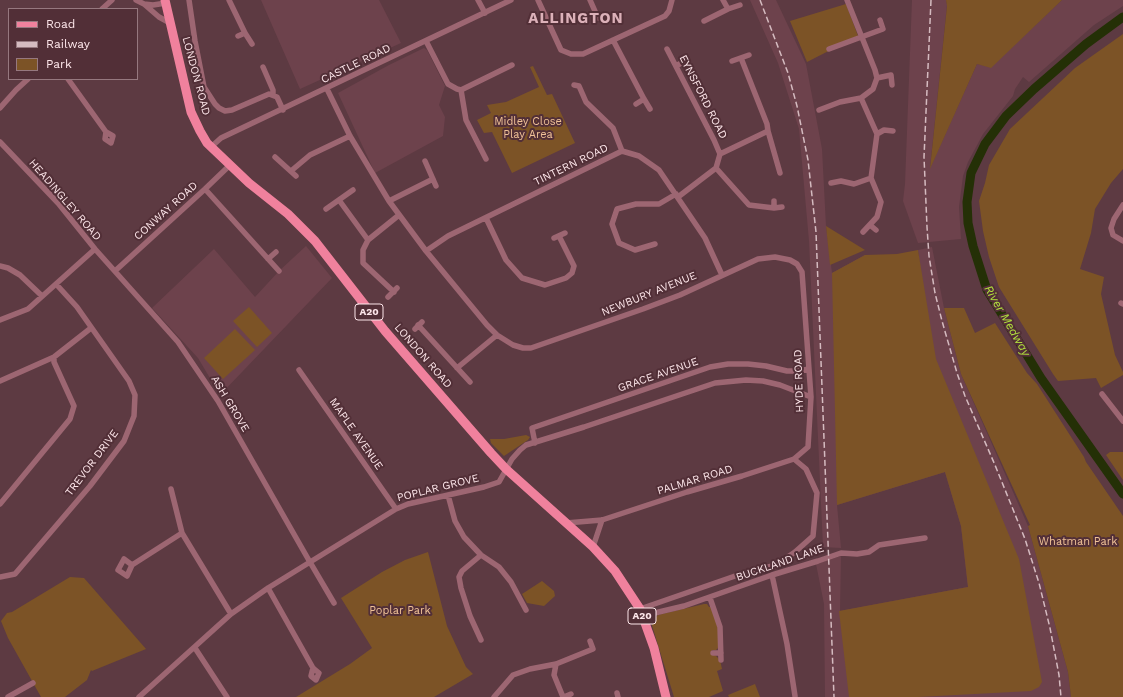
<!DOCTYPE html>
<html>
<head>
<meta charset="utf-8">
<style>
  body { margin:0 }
  #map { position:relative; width:1123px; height:697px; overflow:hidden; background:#5d3a42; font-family:"Work Sans",sans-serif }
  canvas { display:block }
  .legend { position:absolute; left:8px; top:8px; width:130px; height:72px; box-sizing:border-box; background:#522f37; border:1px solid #96787f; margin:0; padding:5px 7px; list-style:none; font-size:12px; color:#fde6ea }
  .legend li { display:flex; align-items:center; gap:8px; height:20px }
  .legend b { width:20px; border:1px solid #96787f }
</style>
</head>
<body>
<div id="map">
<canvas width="1123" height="697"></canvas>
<ul class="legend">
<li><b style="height:5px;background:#f0819d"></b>Road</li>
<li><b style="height:5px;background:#d5bbc0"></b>Railway</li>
<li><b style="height:11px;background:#7c5326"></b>Park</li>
</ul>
</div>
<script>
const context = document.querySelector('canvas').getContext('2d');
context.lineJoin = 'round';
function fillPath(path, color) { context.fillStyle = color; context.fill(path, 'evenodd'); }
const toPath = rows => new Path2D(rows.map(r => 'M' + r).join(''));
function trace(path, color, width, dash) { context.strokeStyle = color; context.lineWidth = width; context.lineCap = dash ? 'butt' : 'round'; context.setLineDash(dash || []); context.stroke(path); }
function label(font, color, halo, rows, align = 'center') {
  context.font = font + ' "Work Sans",sans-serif'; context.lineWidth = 4; context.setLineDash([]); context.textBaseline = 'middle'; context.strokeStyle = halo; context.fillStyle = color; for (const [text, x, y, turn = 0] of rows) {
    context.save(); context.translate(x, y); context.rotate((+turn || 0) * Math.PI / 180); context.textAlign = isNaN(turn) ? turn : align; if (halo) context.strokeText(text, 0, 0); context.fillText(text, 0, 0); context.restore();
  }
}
fillPath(toPath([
  [261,0,379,0,401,43,300,89],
  [750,0,776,0,806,64,822,149,826,226,832,273,865,255,925,322,918,250,932,247,944,308,961,374,1028,526,1068,672,1071,697,825,697,824,604,816,564,841,556,840,611,968,587,961,526,945,472,837,505,841,548,823,547,809,241,799,129,778,63],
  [912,0,946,0,947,5,930,168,977,64,991,67,1062,0,1123,0,1123,6,1094,25,1029,82,1023,77,1015,89,1013,96,983,134,968,162,963,176,959,207,961,239,918,243,903,201,905,184],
  [424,48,427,50,445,86,439,105,445,117,443,136,375,173,338,93,389,65],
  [306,246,332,278,220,395,198,358,152,308,214,249,255,297,279,271]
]), '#6d424c');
fillPath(toPath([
  [946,0,1062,0,991,68,977,64,930,169,947,6],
  [846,4,858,36,807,62,790,21],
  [1123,34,1123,169,1111,183,1095,209,1091,233,1080,269,1104,277,1101,294,1115,355,1123,372,1123,375,1101,388,1096,378,1058,381,1053,374,999,287,989,257,983,231,979,201,985,183,989,165,1010,129,1075,68],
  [533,66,547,95,552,94,575,143,512,173,492,132,484,133,477,120,491,113,487,105,506,102,539,87,530,67],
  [826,226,865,250,830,265],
  [918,250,936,359,1019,559,1042,682,1039,687,1031,691,918,697,849,697,839,611,968,587,961,526,945,472,837,505,832,273,865,255,897,254],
  [249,307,272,333,257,347,233,321],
  [944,308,964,308,975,333,995,323,1027,373,1037,384,1084,457,1086,462,1123,516,1123,697,1071,697,1068,672,1028,526,1030,525,961,374],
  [235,329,255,350,223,379,204,358],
  [526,435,530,437,528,440,504,456,491,443,490,439,504,439],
  [1110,452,1123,452,1123,480,1106,455],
  [428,552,447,626,466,667,473,674,434,697,296,697,350,664,372,648,341,598,382,572,405,560],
  [70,577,84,578,146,649,92,671,91,670,87,680,65,697,41,697,8,638,1,621,7,613,12,612],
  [542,581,554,591,555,596,544,606,527,603,522,594],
  [704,604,707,604,709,607,711,607,719,629,719,647,716,650,712,650,712,654,716,656,720,660,722,669,717,671,723,691,709,697,674,697,651,622,658,615],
  [755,684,760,697,729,697,728,695]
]), '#7c5326');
trace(toPath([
  [1123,17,1086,44,1034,89,1006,116,985,144,971,173,967,202,968,223,973,246,987,290,1041,378,1123,494]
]), '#243006', 9);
trace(toPath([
  [136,0,144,4,159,17,170,23],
  [189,0,195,41,204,87,215,104,219,108,225,111,232,110,269,94,277,97,283,110],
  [229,0,245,33,252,44],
  [478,0,485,13],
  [538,0,561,50,571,54,583,54,665,16,669,11,672,0],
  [590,0,598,18],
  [723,0,728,9],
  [144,4,153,5,166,3],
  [102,9,112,0],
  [704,21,728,9,740,5],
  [238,36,245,33],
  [613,40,644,99,650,109],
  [426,41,448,84,457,89,461,90,512,65],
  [667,49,714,140,720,154],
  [829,49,883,29,880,20],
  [732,61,749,55],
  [676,66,683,62],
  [263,67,273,90,273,95],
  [877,78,891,75,892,85],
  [68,79,106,132,113,136,111,143,105,139,106,132],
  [574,85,579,86,586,102,613,128,622,151],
  [327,89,350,136,389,201,426,251,487,325,497,335,513,345,523,348,531,348,643,309,680,295,758,259,775,257,790,260,797,264,802,272,811,397,808,447,794,459,742,476,687,492,602,520,566,523],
  [461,90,466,120,486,159],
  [861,98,877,134,871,178,881,202,877,217,863,232],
  [636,104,644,99],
  [0,108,16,90,28,79],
  [819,110,840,102,861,98,873,89,877,78,875,70,847,0],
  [768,131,780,173],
  [877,134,884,130,893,131],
  [0,142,58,203,95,249,178,342,218,401,307,557,334,603],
  [211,147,221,138,511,0],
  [275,157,296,176],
  [425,161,436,186],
  [716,168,749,205,774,208,782,207],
  [291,171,310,155,350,136],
  [831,183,841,181,854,184,871,178],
  [205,189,279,271],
  [678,197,716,168,720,154,768,131,767,124,741,58],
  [339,200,368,240],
  [389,201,433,179],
  [1123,205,1114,219,1111,228,1113,235,1123,241],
  [774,208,774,201],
  [326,209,353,190],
  [486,218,506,260,522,278,545,285,566,278,572,273,574,266,559,236],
  [870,225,876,230],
  [554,238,565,233],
  [655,244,635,250,619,243,612,224,617,209,636,204,659,204,676,194],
  [426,251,448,236,622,151,639,156,659,170,705,238,722,275],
  [268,259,276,252],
  [0,266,8,268,20,275,42,296],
  [115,271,205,189,230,165],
  [394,292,363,263,363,250,368,240,399,215],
  [388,297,397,288],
  [1121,303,1123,304],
  [0,320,28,309,95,249],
  [418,325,470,382],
  [415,329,422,322],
  [457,368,497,335],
  [299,370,396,509],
  [0,381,54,357,91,328],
  [1102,394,1123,421],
  [535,443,532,428,710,367,728,364,748,364,766,366,787,371,799,371,809,369],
  [171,489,182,533,231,614],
  [448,495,455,521,464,537,481,555,499,567,511,582,526,610],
  [0,504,70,419,74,406,54,362,54,357],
  [593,547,602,520],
  [132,565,124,559,118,570,127,576,132,565,182,533],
  [772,575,787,644,795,696],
  [0,577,15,574,90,486,124,441,134,416,135,395,129,381,77,307,56,284],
  [268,588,313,668,319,673,316,680,311,676,313,668],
  [710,598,720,627,721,660],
  [640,609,738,575,776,565,795,552,813,536,817,493,806,469,794,459],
  [642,616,684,606,772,575,818,561,841,553,857,554,869,552,879,545,925,538],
  [481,640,470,616,461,588,459,577,462,571,481,555],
  [195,648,227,697],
  [713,653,721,653],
  [556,664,554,675,563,697],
  [617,693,618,697],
  [8,697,33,683],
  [139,697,231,614,268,588,396,509,408,504,484,487,499,482,512,459,520,450,526,445,584,427,715,383,746,380,763,381,780,385,811,397],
  [494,697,513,675,530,669,556,664,593,649,590,641],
  [564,697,571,694]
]), '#9d6672', 5.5);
trace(toPath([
  [165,0,191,112,200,131,207,143,249,183,288,214,315,241,385,331,491,453,506,469,593,547,615,571,640,609,654,648,666,697]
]), '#f0819d', 9);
trace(toPath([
  [760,0,788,73,797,106,808,160,816,232,834,697],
  [931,0,924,157,927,227,929,256,935,293,942,321,957,373,965,396,995,465,1025,539,1039,583,1050,628,1059,675,1061,697]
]), '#d5bbc0', 1.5, [6, 3]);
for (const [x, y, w] of [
  [369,312,28],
  [642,616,28]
]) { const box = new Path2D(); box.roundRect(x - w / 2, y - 8, w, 16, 3); context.fillStyle = '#522f37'; context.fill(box); trace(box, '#fde6ea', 1); }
label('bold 10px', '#fde6ea', null, [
  ["A20",369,312],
  ["A20",642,616]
]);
label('11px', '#fde6ea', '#522f37', [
  ["CASTLE ROAD",356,64,-26],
  ["LONDON ROAD",196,76,75],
  ["EYNSFORD ROAD",703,97,63],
  ["TINTERN ROAD",571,165,-26],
  ["HEADINGLEY ROAD",65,200,49],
  ["CONWAY ROAD",166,211,-42],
  ["NEWBURY AVENUE",649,294,-22],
  ["LONDON ROAD",423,356,49],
  ["GRACE AVENUE",658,375,-19],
  ["HYDE ROAD",799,381,-92],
  ["ASH GROVE",230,404,59],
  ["MAPLE AVENUE",356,434,55],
  ["TREVOR DRIVE",92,463,-53],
  ["PALMAR ROAD",695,480,-17],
  ["POPLAR GROVE",438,488,-14],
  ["BUCKLAND LANE",780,563,-19]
]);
label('11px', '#f0c297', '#522f37', [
  ["Midley Close",528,122],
  ["Play Area",528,135],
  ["Whatman Park",1078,542],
  ["Poplar Park",400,611]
]);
label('italic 12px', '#b3e43d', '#522f37', [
  ["River Medway",1007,321,60]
]);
context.letterSpacing = '1px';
label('bold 15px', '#dcb1b9', '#522f37', [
  ["ALLINGTON",576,19]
]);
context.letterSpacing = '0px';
</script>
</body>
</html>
